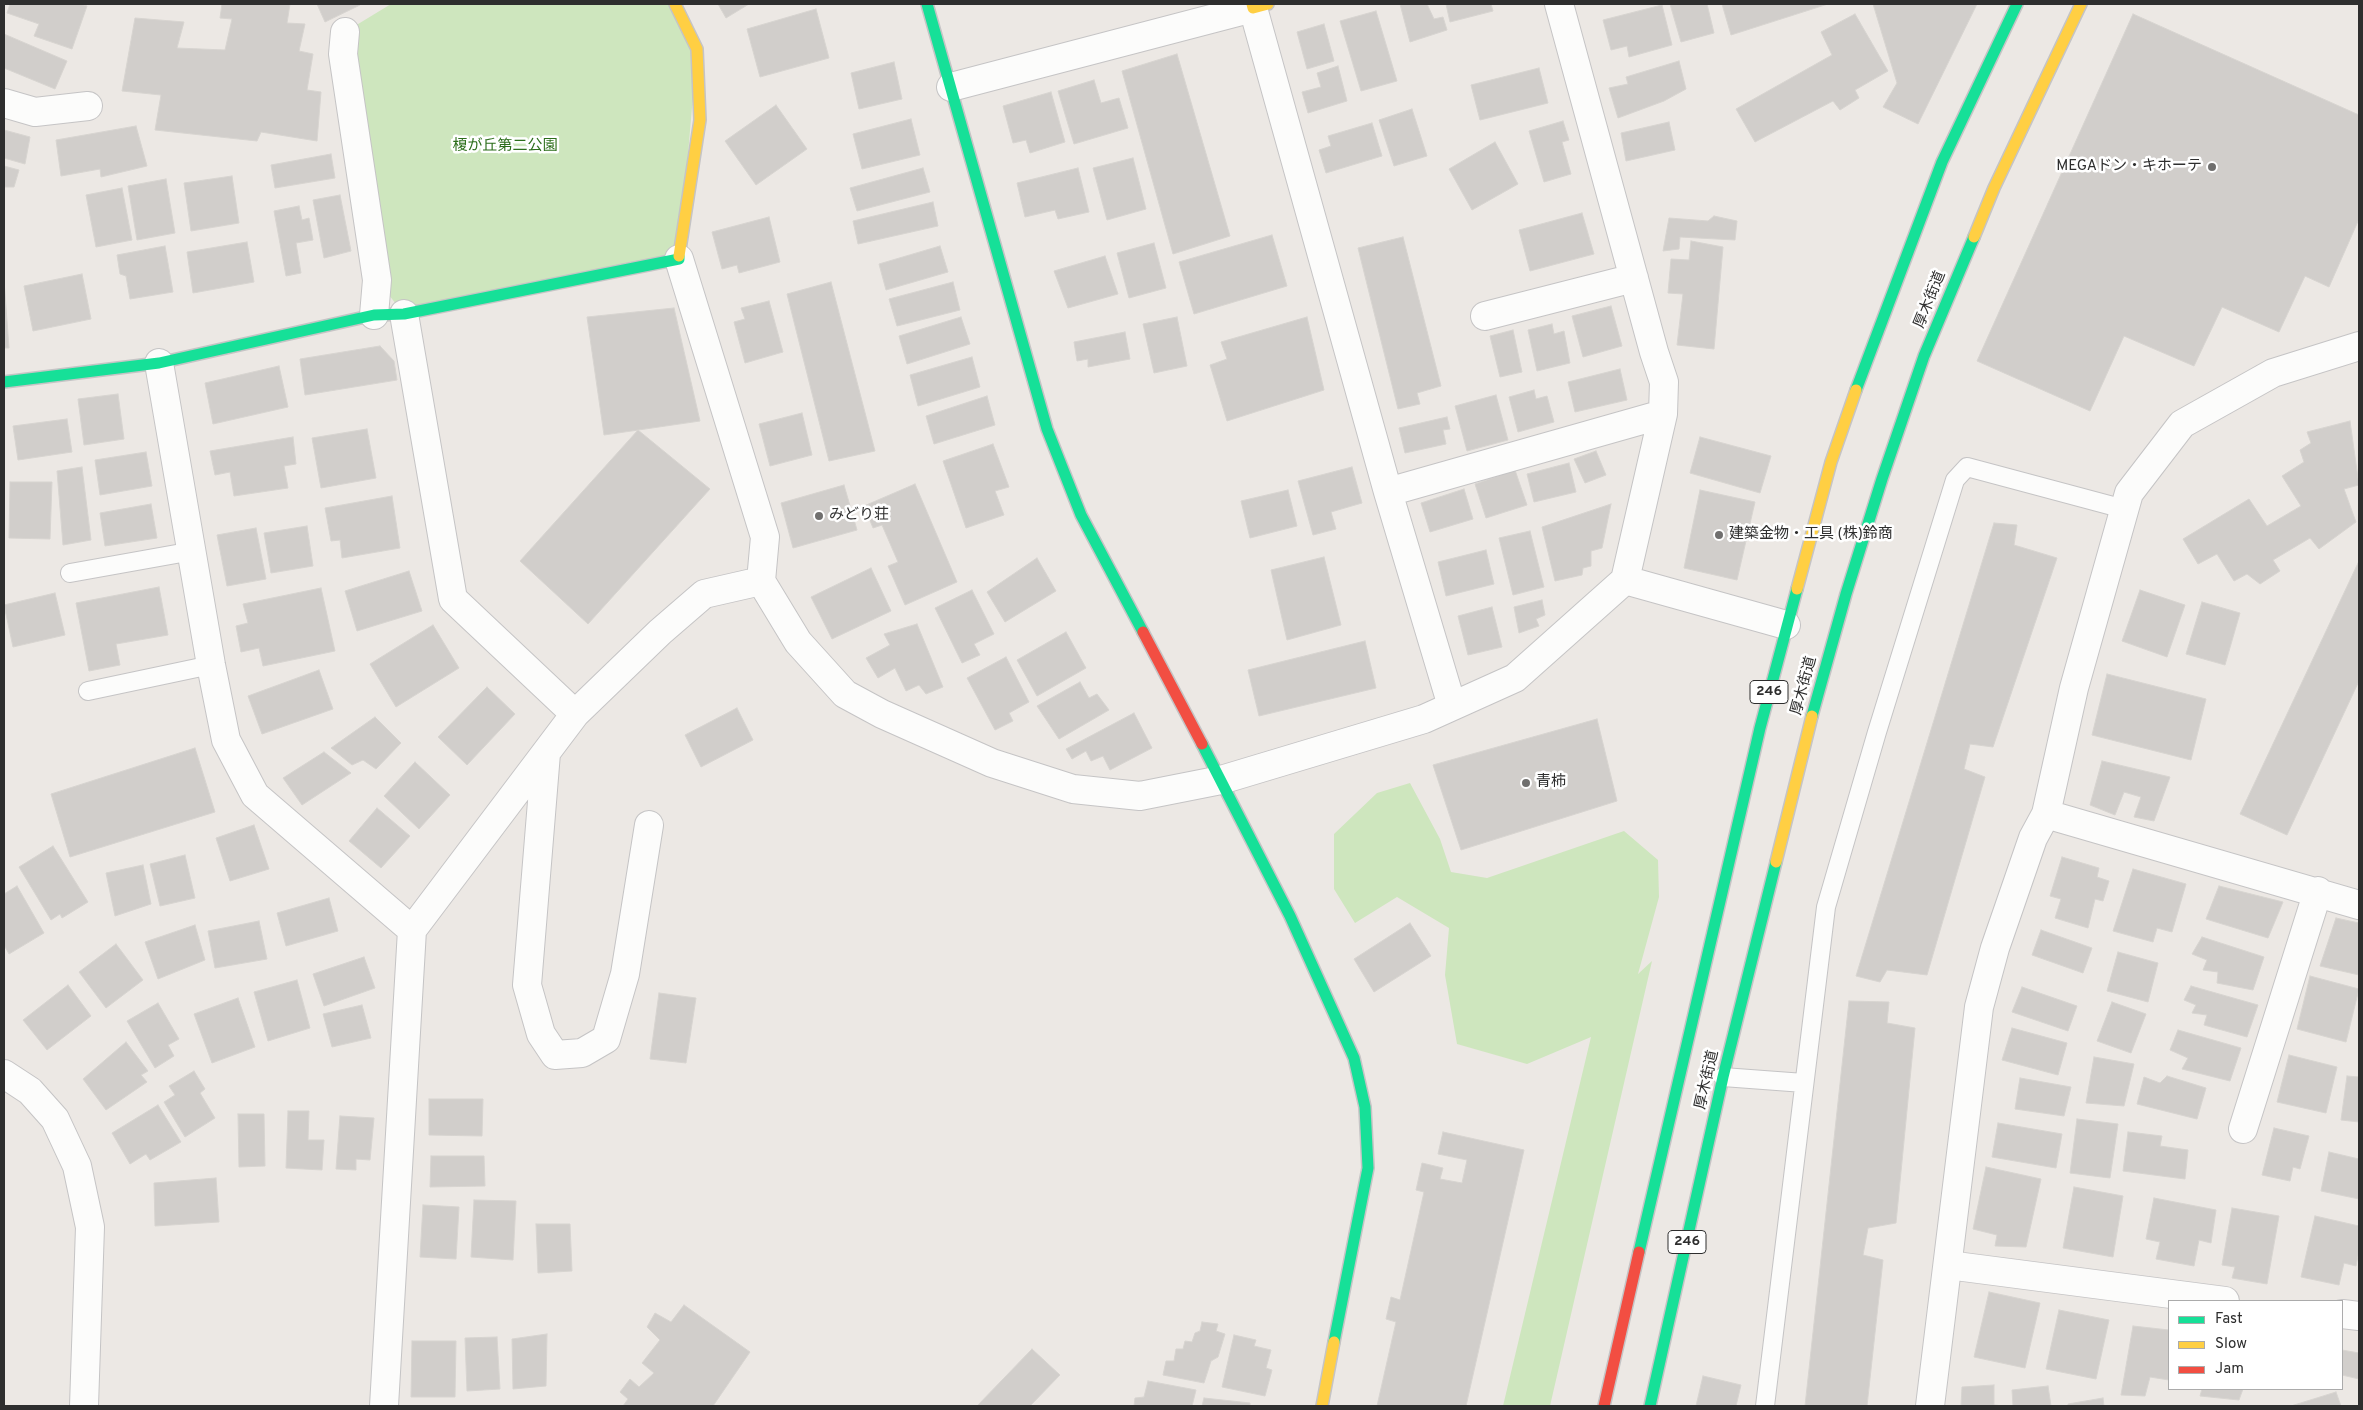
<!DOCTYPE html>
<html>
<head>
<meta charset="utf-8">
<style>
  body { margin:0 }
  #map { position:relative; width:2363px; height:1410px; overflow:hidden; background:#ece8e4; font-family:Overpass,sans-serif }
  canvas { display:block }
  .frame { position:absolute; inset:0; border:5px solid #2e2e2e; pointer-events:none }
  .legend { position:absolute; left:2168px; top:1300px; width:175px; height:90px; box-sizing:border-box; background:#fff; border:1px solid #ababab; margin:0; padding:6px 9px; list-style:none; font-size:15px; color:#2e2e2e }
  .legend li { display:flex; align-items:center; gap:10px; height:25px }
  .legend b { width:25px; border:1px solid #ababab }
</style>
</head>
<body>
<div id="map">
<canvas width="2363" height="1410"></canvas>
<div class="frame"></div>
<ul class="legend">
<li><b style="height:6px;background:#16e098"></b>Fast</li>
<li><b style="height:6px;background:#ffcf43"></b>Slow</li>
<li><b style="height:6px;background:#f24e42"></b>Jam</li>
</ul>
</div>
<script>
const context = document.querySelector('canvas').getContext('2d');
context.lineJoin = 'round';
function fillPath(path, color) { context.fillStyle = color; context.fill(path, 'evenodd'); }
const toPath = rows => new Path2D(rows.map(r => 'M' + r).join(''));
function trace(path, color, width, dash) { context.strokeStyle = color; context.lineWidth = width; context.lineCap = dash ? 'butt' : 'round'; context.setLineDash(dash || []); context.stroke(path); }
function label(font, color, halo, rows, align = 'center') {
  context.font = font + ' Overpass,"Noto Sans JP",sans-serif'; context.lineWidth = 5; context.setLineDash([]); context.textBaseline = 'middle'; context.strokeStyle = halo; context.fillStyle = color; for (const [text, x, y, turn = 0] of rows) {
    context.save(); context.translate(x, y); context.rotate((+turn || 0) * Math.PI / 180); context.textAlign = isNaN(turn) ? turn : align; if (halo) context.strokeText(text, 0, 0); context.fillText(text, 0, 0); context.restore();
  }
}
fillPath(toPath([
  [391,4,675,4,697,49,679,259,404,314,377,280,345,32],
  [1410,783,1440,839,1451,872,1487,878,1624,831,1658,860,1659,897,1638,974,1652,961,1550,1406,1503,1406,1591,1037,1527,1064,1457,1044,1445,975,1449,928,1397,897,1355,923,1334,889,1334,834,1377,793]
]), '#cee6be');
const building = toPath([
  [10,4,80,4,87,6,72,49,34,36,39,24,7,13,10,4],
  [222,4,290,4,287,23,305,24,299,51,313,54,307,90,321,92,317,141,261,132,257,141,155,130,161,95,122,91,135,18,184,22,177,48,225,50,232,19,220,18,222,4],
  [317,4,360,4,360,5,325,22,317,4],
  [718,4,749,4,726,18,718,4],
  [1400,4,1427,4,1434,19,1443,17,1447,30,1410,42,1400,4],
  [1446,4,1491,4,1493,11,1450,22,1446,4],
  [1670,4,1707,4,1714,33,1681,42,1670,4],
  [1722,4,1828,4,1731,35,1722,4],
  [1873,4,1977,4,1918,124,1883,107,1897,83,1873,4],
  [1662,5,1672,45,1629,57,1627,46,1611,50,1603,20,1662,5],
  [816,9,829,58,760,77,747,29,816,9],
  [1376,11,1397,81,1361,91,1340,21,1376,11],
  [1855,14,1888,71,1855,90,1859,98,1840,110,1833,101,1755,142,1736,109,1832,55,1821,32,1855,14],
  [2133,14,2359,115,2359,219,2329,287,2305,276,2279,332,2222,307,2194,366,2124,336,2090,411,1977,361,2133,14],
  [1324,24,1334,61,1307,69,1297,32,1324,24],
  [4,34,67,61,55,89,4,68,4,34],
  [1177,54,1230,236,1173,254,1122,71,1177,54],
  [1679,61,1686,89,1664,101,1618,118,1609,88,1628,84,1626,77,1679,61],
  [894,62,902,99,859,109,851,73,894,62],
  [1338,66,1347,101,1308,113,1302,92,1321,87,1317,73,1338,66],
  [1539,68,1548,103,1480,120,1471,85,1539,68],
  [1094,80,1101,103,1119,98,1128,128,1074,144,1058,91,1094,80],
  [1051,92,1065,142,1030,153,1026,140,1013,143,1003,106,1051,92],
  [776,105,807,149,756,185,725,141,776,105],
  [1412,109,1427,156,1394,166,1379,120,1412,109],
  [911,119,920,155,862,169,853,134,911,119],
  [1563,121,1569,140,1562,142,1571,174,1544,182,1529,131,1563,121],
  [1669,122,1675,150,1626,161,1621,133,1669,122],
  [1372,123,1382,156,1326,173,1319,150,1331,146,1328,136,1372,123],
  [136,126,147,166,101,177,100,169,61,176,56,140,136,126],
  [4,130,30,137,25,164,4,158,4,130],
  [1495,142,1518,184,1472,210,1449,169,1495,142],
  [331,154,335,178,275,188,271,165,331,154],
  [1133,158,1146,209,1107,220,1093,168,1133,158],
  [4,166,19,170,14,187,4,187,4,166],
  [923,168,930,192,857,211,850,188,923,168],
  [1078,168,1089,212,1058,219,1055,210,1025,217,1017,183,1078,168],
  [232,176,239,223,191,231,184,183,232,176],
  [166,179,175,233,137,240,128,186,166,179],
  [122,188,132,240,96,247,86,195,122,188],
  [340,195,351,251,324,258,313,200,340,195],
  [933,202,938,226,858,244,853,221,933,202],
  [299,206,302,220,309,218,313,240,296,243,301,273,286,276,274,211,299,206],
  [1582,213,1594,254,1530,271,1519,230,1582,213],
  [1714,216,1737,221,1735,240,1680,237,1679,249,1663,251,1669,218,1708,221,1714,216],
  [769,217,780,262,739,273,737,265,722,269,712,232,769,217],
  [1272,235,1287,286,1194,314,1179,262,1272,235],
  [1403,237,1441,386,1417,393,1420,404,1398,409,1358,248,1403,237],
  [1691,241,1723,247,1714,349,1677,345,1683,294,1668,293,1671,259,1689,260,1691,241],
  [247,242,254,282,193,293,187,252,247,242],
  [1154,243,1166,288,1129,298,1117,253,1154,243],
  [165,246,173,292,130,299,126,276,120,274,117,255,165,246],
  [940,246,948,272,886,290,879,264,940,246],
  [1105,256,1118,294,1068,308,1054,271,1105,256],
  [82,274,91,319,33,331,24,286,82,274],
  [4,280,9,348,4,348,4,280],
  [831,282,875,451,829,461,787,294,831,282],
  [953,282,960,310,897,326,889,299,953,282],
  [769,301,783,352,745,363,734,322,745,319,741,308,769,301],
  [1611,306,1622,346,1583,357,1572,316,1611,306],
  [674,308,700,421,604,435,587,317,674,308],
  [961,317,970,344,907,364,899,336,961,317],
  [1177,317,1187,366,1154,373,1143,324,1177,317],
  [1307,317,1324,390,1227,421,1210,365,1227,359,1221,342,1307,317],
  [1552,324,1554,334,1564,331,1570,363,1537,371,1528,330,1552,324],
  [1513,330,1522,372,1500,377,1490,336,1513,330],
  [1125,332,1130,359,1088,367,1088,359,1077,361,1074,342,1125,332],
  [380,346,394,361,397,380,305,395,300,359,380,346],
  [972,357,980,387,918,406,910,375,972,357],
  [279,366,288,407,213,424,205,383,279,366],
  [1620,369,1627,400,1575,412,1568,382,1620,369],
  [1534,390,1536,399,1547,396,1554,422,1518,432,1509,397,1534,390],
  [118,394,124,439,84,445,78,399,118,394],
  [1496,395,1508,440,1467,451,1455,406,1496,395],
  [987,396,995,425,934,444,926,416,987,396],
  [802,413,812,455,770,466,759,424,802,413],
  [1447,417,1450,429,1443,430,1446,444,1405,453,1399,428,1447,417],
  [67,419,72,452,18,460,13,426,67,419],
  [2350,421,2359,485,2344,489,2356,522,2319,549,2310,538,2273,560,2280,571,2260,584,2247,574,2234,581,2217,554,2198,564,2183,539,2249,499,2267,526,2301,506,2282,476,2304,462,2300,450,2311,443,2307,432,2350,421],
  [367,429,376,478,321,488,312,438,367,429],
  [638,430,710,489,588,624,520,561,638,430],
  [293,437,296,464,284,466,288,488,234,496,230,472,215,475,210,451,293,437],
  [1700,437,1771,456,1760,493,1690,473,1700,437],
  [993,444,1009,487,995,491,1004,515,966,528,943,461,993,444],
  [1596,451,1606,475,1585,483,1574,459,1596,451],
  [146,452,152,486,100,495,95,460,146,452],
  [1569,463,1576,492,1534,502,1527,474,1569,463],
  [82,467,91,540,63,545,57,471,82,467],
  [1352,467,1362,503,1331,512,1336,529,1313,535,1298,481,1352,467],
  [1515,470,1527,505,1486,518,1475,484,1515,470],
  [10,482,52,482,50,539,9,538,10,482],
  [915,484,957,582,905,605,888,566,898,562,882,525,873,528,864,506,915,484],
  [844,485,857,530,793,548,781,503,844,485],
  [1464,489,1473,519,1430,532,1421,503,1464,489],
  [1288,490,1297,526,1250,538,1241,501,1288,490],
  [1700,490,1755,502,1737,580,1684,568,1700,490],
  [392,496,400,548,342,558,340,540,331,541,325,508,392,496],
  [151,504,157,538,105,546,100,513,151,504],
  [1611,504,1602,548,1591,551,1591,566,1583,568,1582,575,1555,581,1542,527,1611,504],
  [1994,523,2017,525,2014,545,2057,558,1993,747,1970,744,1964,769,1985,777,1927,975,1887,970,1880,982,1856,976,1994,523],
  [307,526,313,566,271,573,264,533,307,526],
  [256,528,266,579,227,586,217,535,256,528],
  [1530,531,1544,587,1513,595,1499,538,1530,531],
  [1486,550,1494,584,1446,596,1438,562,1486,550],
  [1324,557,1341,625,1287,640,1271,570,1324,557],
  [1037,558,1056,591,1005,622,987,592,1037,558],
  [2359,561,2359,681,2287,835,2240,814,2359,561],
  [871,568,891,611,832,639,811,597,871,568],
  [409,571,422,611,357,631,345,591,409,571],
  [159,587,168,635,116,644,120,665,89,671,76,603,159,587],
  [321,588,335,651,263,666,259,648,241,652,236,626,248,623,243,604,321,588],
  [972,590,994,634,974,644,980,655,962,663,935,608,972,590],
  [2140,590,2185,605,2167,657,2122,641,2140,590],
  [55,593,65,635,13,647,4,605,55,593],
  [1542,600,1545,615,1536,619,1539,626,1519,633,1514,607,1542,600],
  [2202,602,2240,613,2225,665,2186,654,2202,602],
  [1492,607,1502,647,1468,655,1458,616,1492,607],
  [917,624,943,687,926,694,919,685,906,691,895,668,878,678,866,658,890,645,884,634,917,624],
  [433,625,459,668,396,707,370,664,433,625],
  [1066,632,1086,668,1037,696,1017,660,1066,632],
  [1365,641,1376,688,1259,716,1248,670,1365,641],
  [1006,657,1029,702,1009,713,1013,721,995,730,967,678,1006,657],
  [319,670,333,709,262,734,248,696,319,670],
  [2107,674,2206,699,2191,760,2092,735,2107,674],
  [1080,682,1089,698,1097,694,1109,710,1059,739,1037,706,1080,682],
  [487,687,515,714,467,765,438,737,487,687],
  [737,708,753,740,701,767,685,735,737,708],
  [1134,713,1152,748,1110,770,1103,756,1091,761,1086,751,1072,759,1066,749,1134,713],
  [375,717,401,743,376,769,363,760,352,765,331,748,375,717],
  [1597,719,1617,801,1461,850,1433,765,1597,719],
  [195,748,215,812,70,857,51,794,195,748],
  [324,752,351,773,302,805,283,778,324,752],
  [2102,761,2170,777,2154,821,2134,817,2141,797,2124,792,2115,815,2090,805,2102,761],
  [415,762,450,795,419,829,384,796,415,762],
  [377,808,410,836,381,868,349,841,377,808],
  [254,825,269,869,230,881,216,838,254,825],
  [53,846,88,902,62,918,60,914,51,920,19,867,53,846],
  [185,855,195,898,160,906,150,864,185,855],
  [2062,857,2099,868,2097,877,2109,881,2103,901,2095,899,2088,928,2055,918,2061,899,2050,896,2062,857],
  [143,865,151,904,115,916,106,873,143,865],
  [2133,869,2186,884,2172,932,2157,928,2153,942,2113,931,2133,869],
  [17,886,44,933,9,954,4,945,4,894,17,886],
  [2219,886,2283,902,2268,938,2206,919,2219,886],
  [329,898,338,931,286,946,277,913,329,898],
  [2336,918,2359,923,2359,975,2320,966,2336,918],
  [259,921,267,959,215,968,208,931,259,921],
  [1410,923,1431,956,1374,992,1354,959,1410,923],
  [195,925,205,960,158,979,145,942,195,925],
  [2041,930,2092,948,2083,973,2032,955,2041,930],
  [2202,937,2264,957,2253,990,2217,983,2218,972,2203,970,2207,960,2192,954,2202,937],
  [116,944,143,980,106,1008,79,972,116,944],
  [2118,952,2158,963,2148,1002,2107,991,2118,952],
  [364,957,375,988,324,1006,313,974,364,957],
  [2310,976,2359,989,2346,1042,2297,1029,2310,976],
  [297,980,310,1028,268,1041,254,992,297,980],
  [68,985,91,1016,47,1050,23,1020,68,985],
  [2191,986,2258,1005,2247,1037,2204,1025,2207,1015,2192,1013,2196,1005,2184,1000,2191,986],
  [2022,987,2077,1006,2068,1031,2012,1012,2022,987],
  [659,993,696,998,686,1063,650,1059,659,993],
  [238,998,255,1047,212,1063,194,1014,238,998],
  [1849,1001,1889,1002,1887,1023,1915,1028,1896,1223,1868,1228,1863,1255,1883,1260,1867,1406,1805,1406,1849,1001],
  [2112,1002,2146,1014,2131,1053,2097,1041,2112,1002],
  [158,1003,179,1039,168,1045,174,1056,155,1068,127,1021,158,1003],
  [362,1005,371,1038,332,1047,323,1014,362,1005],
  [2012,1028,2067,1043,2058,1075,2002,1060,2012,1028],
  [2178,1030,2241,1048,2230,1081,2182,1069,2188,1058,2170,1050,2178,1030],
  [126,1042,148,1071,141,1075,147,1082,106,1110,83,1079,126,1042],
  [2289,1055,2337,1067,2326,1113,2277,1102,2289,1055],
  [2094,1057,2134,1064,2124,1106,2086,1103,2094,1057],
  [194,1071,205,1089,200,1093,215,1118,185,1137,164,1102,175,1095,169,1086,194,1071],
  [2167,1076,2206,1088,2197,1119,2137,1104,2144,1077,2160,1083,2167,1076],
  [2347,1076,2359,1077,2359,1122,2341,1120,2347,1076],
  [2020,1078,2071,1087,2064,1116,2015,1109,2020,1078],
  [429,1099,483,1099,482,1136,429,1135,429,1099],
  [158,1105,181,1142,150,1160,146,1154,130,1164,112,1133,158,1105],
  [288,1111,309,1111,308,1140,324,1140,322,1170,286,1168,288,1111],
  [238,1114,264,1114,265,1166,239,1167,238,1114],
  [340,1116,374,1118,370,1160,356,1159,356,1170,336,1169,340,1116],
  [2077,1119,2118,1124,2110,1178,2070,1173,2077,1119],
  [1998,1123,2062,1134,2056,1168,1992,1157,1998,1123],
  [2274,1128,2309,1136,2300,1169,2293,1167,2290,1181,2262,1175,2274,1128],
  [1443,1132,1524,1150,1466,1406,1377,1406,1396,1322,1386,1319,1391,1297,1400,1300,1424,1192,1416,1190,1422,1163,1443,1168,1440,1179,1462,1183,1467,1160,1438,1154,1443,1132],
  [2128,1132,2162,1136,2160,1146,2188,1150,2185,1179,2123,1171,2128,1132],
  [2329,1152,2359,1159,2359,1199,2321,1191,2329,1152],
  [431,1156,484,1156,485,1186,430,1187,431,1156],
  [1986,1167,2041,1179,2026,1247,1995,1246,1997,1235,1973,1229,1986,1167],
  [216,1178,219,1222,155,1226,154,1183,216,1178],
  [2074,1187,2123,1196,2113,1257,2063,1248,2074,1187],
  [2154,1198,2216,1210,2211,1243,2199,1240,2194,1266,2156,1259,2160,1242,2146,1239,2154,1198],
  [474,1200,516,1201,513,1260,471,1257,474,1200],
  [423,1205,459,1207,456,1259,420,1257,423,1205],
  [2232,1208,2279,1216,2267,1284,2232,1278,2235,1267,2222,1265,2232,1208],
  [2315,1216,2359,1226,2359,1251,2356,1266,2344,1263,2339,1285,2301,1277,2315,1216],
  [536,1224,570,1224,572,1271,538,1273,536,1224],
  [1989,1292,2040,1303,2025,1368,1974,1357,1989,1292],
  [684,1305,750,1352,713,1406,623,1406,628,1399,620,1392,630,1379,639,1387,654,1373,642,1363,660,1340,647,1327,655,1313,671,1322,684,1305],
  [2059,1310,2109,1320,2096,1379,2046,1369,2059,1310],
  [1202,1322,1218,1324,1216,1331,1225,1334,1218,1357,1211,1361,1204,1383,1163,1375,1166,1361,1174,1361,1176,1349,1183,1349,1185,1341,1192,1342,1195,1333,1200,1331,1202,1322],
  [2133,1326,2169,1330,2169,1380,2150,1377,2145,1396,2121,1395,2133,1326],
  [547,1334,546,1386,513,1389,512,1339,547,1334],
  [1234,1335,1256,1340,1254,1346,1271,1350,1266,1368,1272,1370,1265,1396,1222,1387,1234,1335],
  [497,1337,500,1389,467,1391,465,1338,497,1337],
  [412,1341,456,1341,455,1397,411,1397,412,1341],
  [1032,1349,1060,1375,1030,1406,977,1406,1032,1349],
  [2342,1350,2359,1353,2359,1379,2342,1375,2342,1350],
  [1703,1376,1741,1385,1736,1406,1696,1406,1703,1376],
  [1148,1381,1196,1390,1192,1406,1134,1406,1135,1398,1144,1397,1148,1381],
  [1994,1385,1994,1405,2004,1406,1961,1406,1962,1387,1994,1385],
  [2048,1386,2051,1406,2013,1406,2012,1390,2048,1386],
  [2202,1389,2243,1389,2239,1400,2200,1396,2202,1389],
  [2336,1392,2341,1406,2291,1406,2336,1392],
  [1204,1398,1250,1403,1250,1406,1202,1406,1204,1398],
  [2103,1398,2104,1406,2068,1406,2068,1404,2103,1398]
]);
fillPath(building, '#d1cecb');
trace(building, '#d7d4d0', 1);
const lane = toPath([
  [70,573,193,551],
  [88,691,211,665],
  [1723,1077,1804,1083],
  [1765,1406,1826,907,1877,732,1955,480,1967,467,2124,509]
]);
const street = toPath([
  [345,32,343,54,377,280,374,315],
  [951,87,1253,8,1388,492,1452,706],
  [4,103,35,112,88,106],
  [679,259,765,537,761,581,798,642,845,694,882,714,992,763,1073,789,1140,796,1221,780,1424,719,1515,678,1625,580,1663,414,1664,382,1654,352,1559,4],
  [404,314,453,599,575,714],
  [1485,316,1634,278],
  [159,363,211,665,226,740,255,795,412,930],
  [1388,492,1663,414],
  [1625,580,1786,625],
  [546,753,527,985,541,1034,555,1055,582,1053,606,1039,625,974,649,825],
  [2046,814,2359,905],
  [4,1074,30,1091,55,1119,77,1166,90,1227,84,1406],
  [2243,1129,2318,891],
  [1948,1265,2225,1301],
  [2342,1314,2359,1316],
  [384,1406,412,930,575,714,660,632,704,594,761,581],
  [1930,1406,1979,1007,1995,948,2033,838,2046,814,2074,688,2129,493,2182,424,2273,373,2359,346]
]);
const fast = toPath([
  [927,4,1047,429,1081,515,1143,632],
  [4,382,159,363,374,315,404,314,679,259,679,256],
  [1856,390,1942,162,2017,4],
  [1812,716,1846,594,1882,479,1924,356,1974,237],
  [1202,744,1290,916,1354,1058,1365,1107,1368,1168,1334,1342],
  [1639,1252,1760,728,1797,589],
  [1650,1406,1723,1077,1776,862]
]);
const slow = toPath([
  [675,4,697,49,700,120,679,256],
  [1252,4,1253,8,1268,4],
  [1974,237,1994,188,2081,4],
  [1797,589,1831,462,1856,390],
  [1776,862,1812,716],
  [1322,1406,1334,1342]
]);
const jam = toPath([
  [1143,632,1202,744],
  [1604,1406,1639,1252]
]);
trace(lane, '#c5c4c5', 20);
trace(street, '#c5c4c5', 30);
trace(fast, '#c5c4c5', 14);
trace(slow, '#c5c4c5', 14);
trace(jam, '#c5c4c5', 14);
trace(lane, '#fcfcfb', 18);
trace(street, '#fcfcfb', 28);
trace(fast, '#16e098', 11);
trace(slow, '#ffcf43', 11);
trace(jam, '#f24e42', 11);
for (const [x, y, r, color] of [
  [2212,167,5,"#706f6e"],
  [819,516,5,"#706f6e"],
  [1719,535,5,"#706f6e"],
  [1526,783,5,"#706f6e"]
]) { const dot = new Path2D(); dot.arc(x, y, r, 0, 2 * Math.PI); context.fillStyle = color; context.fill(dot); trace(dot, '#fff', 2); }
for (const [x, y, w] of [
  [1769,692,38],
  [1687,1242,38]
]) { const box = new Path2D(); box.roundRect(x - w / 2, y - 11.5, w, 23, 4); context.fillStyle = '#fff'; context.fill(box); trace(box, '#2e2e2e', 1); }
label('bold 14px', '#2e2e2e', null, [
  ["246",1769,692],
  ["246",1687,1242]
]);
label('15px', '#2c6e1b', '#fff', [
  ["榎が丘第二公園",505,147]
]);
label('15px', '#2e2e2e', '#fff', [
  ["MEGAドン・キホーテ",2202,167,"right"],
  ["みどり荘",829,516],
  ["建築金物・工具 (株)鈴商",1729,535],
  ["青柿",1536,783]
], 'left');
label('15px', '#2e2e2e', '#fff', [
  ["厚木街道",1931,300,-68],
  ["厚木街道",1805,686,-75],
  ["厚木街道",1708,1080,-77]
]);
</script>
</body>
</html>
